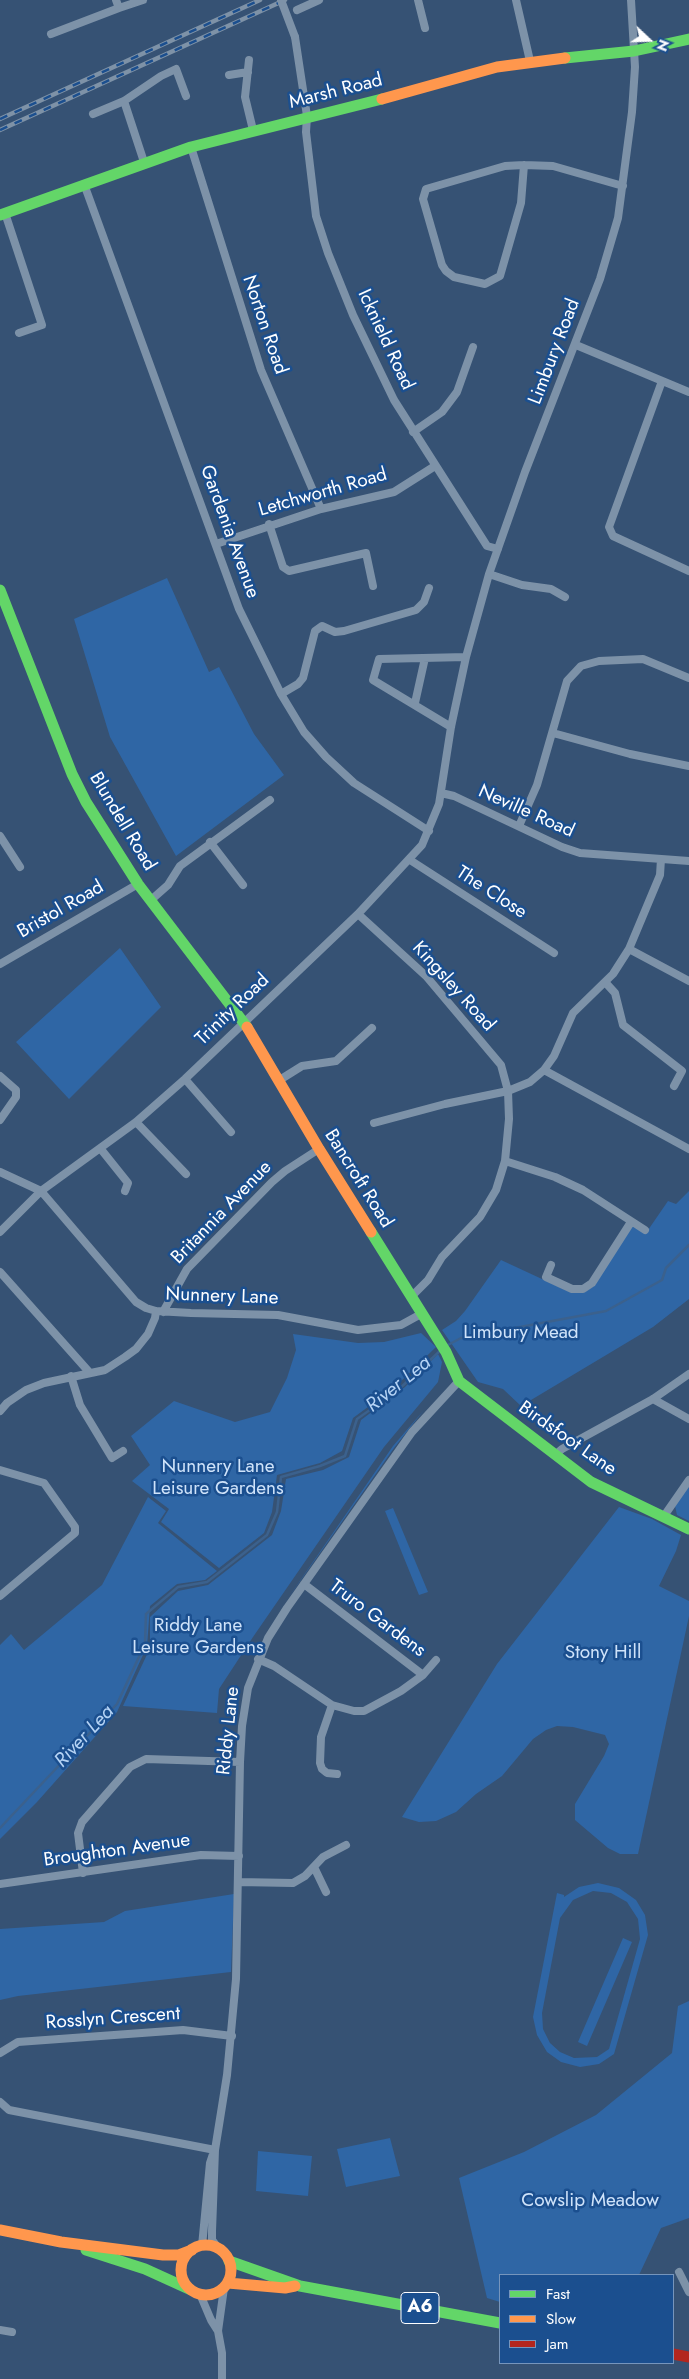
<!DOCTYPE html>
<html>
<head>
<meta charset="utf-8">
<style>
  body { margin:0 }
  #map { position:relative; width:689px; height:2379px; overflow:hidden; background:#365274; font-family:Jost,sans-serif }
  canvas { display:block }
  .legend { position:absolute; left:499px; top:2274px; width:175px; height:90px; box-sizing:border-box; background:#1b4f8f; border:1px solid #7695bc; margin:0; padding:6px 9px; list-style:none; font-size:15px; color:#fff }
  .legend li { display:flex; align-items:center; gap:10px; height:25px }
  .legend b { width:25px; border:1px solid #7695bc }
  .north { position:absolute; left:624px; top:15px; width:50px; height:50px; -webkit-text-stroke:4px #1b4f8f; paint-order:stroke; rotate:111deg; font-size:14px; font-weight:700; line-height:20px; text-align:center; color:#fff }
  .north::after { content:''; display:block; margin:auto; width:18px; height:22px; background:#fff; clip-path:polygon(50% 0,100% 100%,50% 72%,0 100%) }
</style>
</head>
<body>
<div id="map">
<canvas width="689" height="2379"></canvas>
<ul class="legend">
<li><b style="height:6px;background:#63d668"></b>Fast</li>
<li><b style="height:6px;background:#ff974d"></b>Slow</li>
<li><b style="height:6px;background:#b3261e"></b>Jam</li>
</ul>
<div class="north">N</div>
</div>
<script>
const context = document.querySelector('canvas').getContext('2d');
context.lineJoin = 'round';
function fillPath(path, color) { context.fillStyle = color; context.fill(path, 'evenodd'); }
const toPath = rows => new Path2D(rows.map(r => 'M' + r).join(''));
function trace(path, color, width, dash) { context.strokeStyle = color; context.lineWidth = width; context.lineCap = dash ? 'butt' : 'round'; context.setLineDash(dash || []); context.stroke(path); }
function label(font, color, halo, rows, align = 'center') {
  context.font = font + ' Jost,sans-serif'; context.lineWidth = 5; context.setLineDash([]); context.textBaseline = 'middle'; context.strokeStyle = halo; context.fillStyle = color; for (const [text, x, y, turn = 0] of rows) {
    context.save(); context.translate(x, y); context.rotate((+turn || 0) * Math.PI / 180); context.textAlign = isNaN(turn) ? turn : align; if (halo) context.strokeText(text, 0, 0); context.fillText(text, 0, 0); context.restore();
  }
}
fillPath(toPath([
  [167,578,209,672,219,667,254,734,284,775,176,856,110,737,74,619],
  [120,948,161,1007,69,1099,16,1042],
  [689,1191,689,1299,653,1327,521,1406,503,1389,478,1382,442,1330,456,1321,465,1311,501,1260,570,1292,583,1293,595,1285,629,1225,646,1233,668,1201,676,1204],
  [421,1333,436,1347,395,1387,353,1418,342,1451,320,1463,277,1475,272,1512,264,1533,219,1568,161,1522,169,1509,132,1481,150,1465,131,1436,174,1401,235,1422,270,1412,287,1378,296,1350,293,1334,358,1343,384,1342],
  [438,1354,442,1362,438,1382,384,1447,253,1637,219,1689,217,1713,123,1706,150,1648,150,1617,178,1591,208,1585,272,1535,281,1511,286,1479,323,1470,349,1457,361,1420,405,1387],
  [424,1410,394,1448,286,1601,393,1446],
  [689,1485,689,1521,677,1515,675,1506],
  [148,1497,166,1511,158,1523,217,1571,205,1580,177,1584,150,1606,147,1646,117,1712,37,1802,0,1839,0,1645,11,1634,24,1650,102,1585],
  [619,1507,652,1519,681,1535,676,1551,659,1586,689,1601,689,1616,638,1854,620,1854,608,1848,575,1820,575,1804,604,1756,609,1744,605,1735,573,1727,557,1726,546,1730,533,1739,502,1776,476,1794,456,1812,436,1821,419,1822,402,1817,497,1664],
  [393,1508,428,1592,419,1595,385,1511],
  [598,1883,619,1888,636,1900,645,1915,648,1935,614,2054,599,2064,580,2067,561,2062,547,2052,537,2035,533,2017,557,1893,564,1895,564,1897,579,1887],
  [593,1891,611,1893,627,1902,638,1919,640,1939,609,2049,597,2057,574,2058,560,2052,550,2043,543,2029,542,2013,560,1918,573,1900],
  [234,1894,231,1972,18,1996,0,2000,0,1929,104,1922,125,1911],
  [623,1938,632,1942,587,2046,578,2042],
  [689,2001,689,2218,661,2228,639,2275,500,2275,500,2302,487,2298,459,2178,524,2152,596,2115,672,2053,678,2006],
  [390,2138,400,2176,346,2187,337,2149],
  [258,2151,312,2156,308,2196,256,2191]
]), '#2f66a5');
trace(toPath([
  [446,1346,461,1338,606,1311,662,1280,666,1268,689,1245],
  [0,1828,117,1704,145,1644,146,1614,178,1587,207,1582,267,1535,277,1512,281,1477,320,1466,345,1456,357,1419,397,1391,442,1349]
]), '#3b618d', 2.5);
trace(toPath([
  [116,0,119,8,143,0],
  [418,0,425,28],
  [516,0,530,61],
  [297,10,319,0],
  [51,34,119,8],
  [295,37,307,116,306,132,316,216,328,253,353,315,394,400,487,546,498,549],
  [249,60,245,97,253,130],
  [229,75,248,72],
  [124,101,144,162],
  [93,114,124,101,161,76,176,69,186,96],
  [191,147,261,370,321,509],
  [524,165,521,203,500,276,485,284,454,277,446,271,442,265,423,199,426,189,505,166,524,165,553,166,623,186],
  [84,184,239,609,281,694,304,732,326,757,354,783,429,831],
  [5,213,42,325,19,333],
  [576,345,689,392],
  [662,381,609,527,613,536,689,571],
  [413,432,442,412,457,392,473,347],
  [269,524,283,567,289,571,366,553,373,586],
  [216,544,321,509,394,492,435,466],
  [489,574,522,585,551,589,565,597],
  [281,694,298,684,303,678,315,631,322,626,335,632,344,631,416,610,424,602,429,588],
  [415,703,425,658],
  [451,727,373,680,379,659,466,657],
  [553,733,630,754,689,766],
  [441,793,454,796,562,847,580,853,689,861],
  [519,826,537,785,567,681,581,666,599,661,643,659,689,678],
  [0,836,20,867],
  [210,842,243,885],
  [410,860,554,953],
  [151,900,168,885,180,866,270,800],
  [358,914,426,976,501,1065,508,1091,445,1104,374,1123],
  [629,949,689,981],
  [0,964,138,884],
  [605,982,615,993,623,1025,682,1071,674,1086],
  [544,1070,689,1149],
  [0,1076,16,1090,16,1097,0,1120],
  [185,1079,231,1132],
  [278,1081,302,1066,336,1061,372,1028],
  [136,1122,186,1174],
  [100,1148,128,1183,125,1191],
  [505,1161,555,1177,583,1190,645,1230],
  [0,1172,41,1191,136,1302,146,1308,156,1311,191,1313,278,1315,358,1330,401,1325,421,1314],
  [0,1232,41,1191,136,1122,185,1079,358,914,422,845,439,804,451,727,466,657,489,574,525,472,600,279,618,218,632,112,635,67,631,0],
  [551,1265,546,1277,572,1289,583,1289,592,1283,631,1222],
  [0,1272,90,1373],
  [411,1297,428,1280,442,1257,480,1217,496,1190,505,1161,509,1119,508,1091,530,1082,544,1070,554,1056,573,1013,613,974,629,949,660,875,661,859],
  [163,1312,187,1269,272,1182,285,1171,319,1149],
  [71,1376,80,1405,112,1458,123,1451],
  [653,1399,689,1419],
  [0,1411,7,1403,26,1390,44,1383,105,1370,125,1357,136,1349,148,1334,155,1318,156,1311],
  [555,1455,562,1449,653,1399,689,1374],
  [0,1470,44,1483,75,1527,75,1533,0,1596],
  [664,1516,689,1480],
  [258,1659,274,1666,332,1705,354,1711,364,1711,401,1691,423,1675,304,1584],
  [423,1675,436,1660],
  [332,1705,321,1737,320,1763,322,1769,327,1773,337,1774],
  [314,1867,326,1892],
  [83,1873,78,1833,82,1822,130,1767,146,1759,240,1762],
  [238,1882,293,1883,305,1876,323,1857,346,1845],
  [0,1884,201,1855,239,1856],
  [0,2053,18,2042,183,2030,232,2036],
  [0,2102,9,2110,215,2150],
  [202,2246,210,2163,213,2154],
  [218,2248,212,2240,212,2231,215,2150,227,2075,236,1979,240,1762,242,1726,248,1688,268,1638,287,1608,412,1432,459,1381],
  [679,2272,689,2292],
  [200,2294,211,2320,218,2331],
  [0,2330,12,2332],
  [222,2379,222,2353,218,2331,224,2288]
]), '#7d92a8', 8);
trace(toPath([
  [565,58,634,51,689,39],
  [0,215,191,147,382,99],
  [0,590,72,774,86,802,138,884,247,1027],
  [371,1232,446,1352,459,1381,591,1482,689,1529],
  [86,2250,145,2269,189,2289],
  [229,2261,300,2286,500,2323]
]), '#63d668', 11);
trace(toPath([
  [382,99,497,67,565,58],
  [247,1027,319,1149,371,1232],
  [0,2230,61,2242,163,2255,179,2255,192,2250],
  '181 2270a25 25 0 1 1 50 0a25 25 0 1 1-50 0Z',
  [228,2283,285,2288,295,2286]
]), '#ff974d', 11);
trace(toPath([
  [673,2354,689,2357]
]), '#b3261e', 11);
const rail = toPath([
  [0,119,260,0],
  [0,130,285,0]
]);
trace(rail, '#7e92a7', 4.5);
trace(rail, '#1b4f8f', 2.5, [8]);
trace(toPath([
  [281,0,295,37]
]), '#7d92a8', 8);
for (const [x, y, w] of [
  [420,2308,38]
]) { const box = new Path2D(); box.roundRect(x - w / 2, y - 15.5, w, 31, 4); context.fillStyle = '#1b4f8f'; context.fill(box); trace(box, '#fff', 1); }
label('bold 18px', '#fff', null, [
  ["A6",420,2308]
]);
label('19px', '#fff', '#1b4f8f', [
  ["Marsh Road",336,92,-14],
  ["Norton Road",264,325,71],
  ["Icknield Road",385,340,65],
  ["Limbury Road",555,352,-69],
  ["Letchworth Road",323,493,-16],
  ["Gardenia Avenue",229,532,70],
  ["Neville Road",526,812,24],
  ["Blundell Road",122,822,59],
  ["The Close",491,893,33],
  ["Bristol Road",61,910,-30],
  ["Kingsley Road",453,987,48],
  ["Trinity Road",233,1010,-44],
  ["Bancroft Road",358,1179,58],
  ["Britannia Avenue",222,1213,-46],
  ["Nunnery Lane",222,1297,2],
  ["Birdsfoot Lane",567,1439,35],
  ["Truro Gardens",377,1619,37],
  ["Riddy Lane",229,1731,-84],
  ["Broughton Avenue",117,1851,-8],
  ["Rosslyn Crescent",113,2019,-4]
]);
label('19px', '#cfe3fa', '#1b4f8f', [
  ["Limbury Mead",521,1333],
  ["Nunnery Lane",218,1467],
  ["Leisure Gardens",218,1489],
  ["Riddy Lane",198,1626],
  ["Leisure Gardens",198,1648],
  ["Stony Hill",603,1653],
  ["Cowslip Meadow",590,2201]
]);
label('italic 20px', '#b5d3f5', '#1b4f8f', [
  ["River Lea",399,1385,-39],
  ["River Lea",85,1737,-47]
]);
</script>
</body>
</html>
